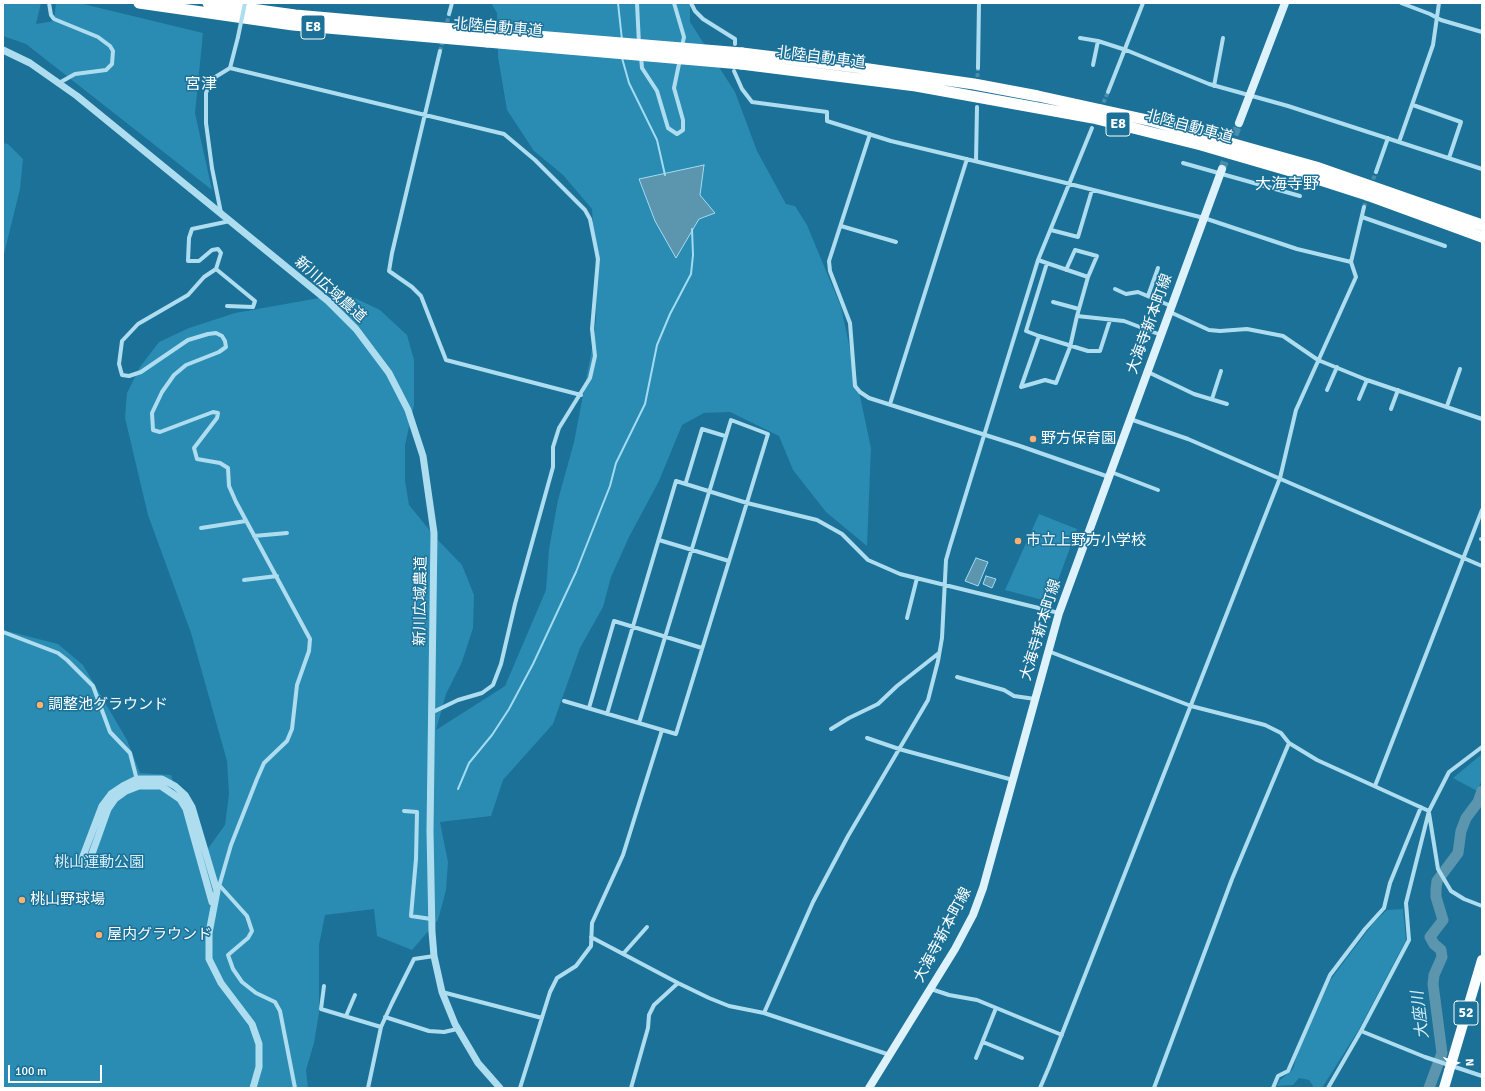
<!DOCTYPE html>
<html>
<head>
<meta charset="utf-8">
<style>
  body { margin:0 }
  #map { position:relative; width:1485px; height:1091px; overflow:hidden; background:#1b7197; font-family:Signika,sans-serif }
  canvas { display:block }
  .frame { position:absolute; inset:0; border:4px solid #fff; pointer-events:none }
  .north { position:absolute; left:1437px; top:1043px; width:40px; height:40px; -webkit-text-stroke:3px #1b7197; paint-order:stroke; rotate:87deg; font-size:11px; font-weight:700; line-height:16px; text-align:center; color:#fff }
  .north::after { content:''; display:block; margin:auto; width:14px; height:18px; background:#fff; clip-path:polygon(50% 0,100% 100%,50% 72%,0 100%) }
  .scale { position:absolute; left:8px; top:1065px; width:94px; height:18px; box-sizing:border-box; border:2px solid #fff; border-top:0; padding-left:5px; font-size:12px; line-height:14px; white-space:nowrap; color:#fff; -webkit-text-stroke:3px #1b7197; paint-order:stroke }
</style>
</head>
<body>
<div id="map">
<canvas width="1485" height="1091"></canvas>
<div class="frame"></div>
<div class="north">N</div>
<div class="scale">100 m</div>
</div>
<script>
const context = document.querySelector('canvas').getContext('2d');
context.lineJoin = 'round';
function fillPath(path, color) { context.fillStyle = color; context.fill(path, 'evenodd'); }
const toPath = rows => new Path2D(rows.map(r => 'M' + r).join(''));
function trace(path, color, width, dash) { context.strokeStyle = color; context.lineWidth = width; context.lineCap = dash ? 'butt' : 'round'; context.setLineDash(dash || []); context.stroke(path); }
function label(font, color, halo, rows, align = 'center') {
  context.font = font + ' Signika,"Noto Sans JP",sans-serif'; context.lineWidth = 3; context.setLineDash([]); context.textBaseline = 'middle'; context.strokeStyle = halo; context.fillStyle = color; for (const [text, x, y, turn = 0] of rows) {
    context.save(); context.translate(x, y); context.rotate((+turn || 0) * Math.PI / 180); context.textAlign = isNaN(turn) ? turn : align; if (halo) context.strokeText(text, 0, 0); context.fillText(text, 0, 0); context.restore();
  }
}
fillPath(toPath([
  [3,3,41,3,36,24,54,21,56,3,79,3,203,33,195,113,212,190,26,44,3,36],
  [491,3,690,3,690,22,735,92,757,151,786,204,795,206,807,225,841,307,871,448,867,546,826,512,793,470,779,436,730,412,704,413,682,425,659,481,629,537,611,577,603,607,580,648,553,724,503,780,491,816,440,822,448,862,446,890,438,920,412,950,377,936,374,909,325,915,319,945,319,1013,314,1043,306,1070,308,1088,3,1088,3,630,58,644,83,665,127,740,140,773,171,775,199,861,225,825,229,794,227,761,191,633,148,515,125,418,127,393,140,367,159,342,189,328,235,313,319,298,355,298,380,310,407,335,414,360,414,405,405,445,405,480,409,505,436,538,462,565,474,595,473,628,462,662,446,694,436,730,505,686,546,590,549,549,558,500,574,442,591,354,596,319,597,283,592,209,563,175,534,151,507,110,498,57,497,13],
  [3,143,8,144,23,159,20,189,3,258],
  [1039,514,1077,529,1050,602,1005,590],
  [1482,754,1482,780,1477,791,1453,778],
  [1403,909,1406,940,1358,1031,1322,1088,1312,1088,1313,1086,1309,1080,1299,1078,1293,1085,1277,1086,1280,1080,1293,1069,1298,1051,1331,979,1374,922,1387,910]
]), '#2a8bb3');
const water = toPath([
  [704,165,700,195,715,213,699,219,676,258,655,221,639,179,704,165],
  [976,558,988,562,978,586,965,581,976,558],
  [986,576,996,579,992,588,983,584,986,576]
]);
fillPath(water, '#5c95ae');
trace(water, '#a2dcf2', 1);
trace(toPath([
  [618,3,622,40],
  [622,58,629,83,657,140,665,175],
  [458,789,469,763,492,735,509,709,533,664,576,572,610,486,616,463,645,404,657,345,670,314,691,274,693,255,692,229]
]), '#a2dcf2', 2);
trace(toPath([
  [1429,1088,1442,1053,1433,984,1434,975,1442,957,1441,950,1434,944,1430,937,1443,920,1436,897,1436,889,1437,881,1458,853,1461,831,1466,818,1478,802,1482,791]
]), '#5c95ae', 11);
trace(toPath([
  [446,28,449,14],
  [440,51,444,38],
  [977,83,978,68],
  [1101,108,1108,92],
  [1371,185,1376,172],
  [1364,207,1368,196]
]), '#498dac', 4, [4, 2]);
trace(toPath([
  [1222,169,1239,123]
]), '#498dac', 8, [8, 4]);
trace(toPath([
  [49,3,51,15,54,19,98,37,110,46,113,51,112,64,106,70,75,74,59,83],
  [637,3,639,44],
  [674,3,684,37,682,46],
  [691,3,695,11,703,19,735,39,735,44],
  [1401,3,1430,14,1441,20,1482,32],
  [449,14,452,3],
  [1080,38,1098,41,1126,50,1209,84,1288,106,1482,169],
  [440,51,392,253,389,271,412,287,421,296,446,360,581,395],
  [641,57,642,68,657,91,668,128,677,134,683,130,683,120,674,88,680,59],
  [1093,65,1098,41],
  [230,68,238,37],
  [978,68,979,3],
  [734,71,742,89,752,102,827,112,827,121,891,141,1058,181,1204,218,1297,249,1351,262],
  [1214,86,1223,38],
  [1108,92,1143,3],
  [1413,105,1461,122,1449,158],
  [870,134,829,261,830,271,850,323,855,386,860,392,869,398,1020,446,1109,477],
  [1399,142,1433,45,1439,3],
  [976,161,977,107],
  [1183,163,1300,196],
  [1376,172,1388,138],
  [221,213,212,168,206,123,206,93,212,79,230,68,504,134,535,160,585,210,590,219,598,259,592,329,595,356,590,378,559,428,553,447,553,467,515,604,501,664,493,685,482,693,458,700,433,712],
  [1362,217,1445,246],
  [841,226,896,242],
  [1051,230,1078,237,1092,190],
  [1038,260,1088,277,1077,316,1124,321,1161,335],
  [1047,263,1026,331,1039,336,1021,387,1045,380,1056,383,1070,347,1077,316],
  [216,269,255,301,253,307,227,306],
  [1066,270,1075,250,1097,256,1088,277],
  [1115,289,1126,294,1138,292,1171,306],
  [1148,296,1158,268],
  [1053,302,1079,309],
  [1170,312,1209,330,1220,331,1247,329,1283,336,1318,360,1367,380,1482,419],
  [1039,336,1088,351,1100,351,1110,320],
  [1148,372,1194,394,1227,404],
  [1327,390,1337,367],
  [1212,399,1221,371],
  [1359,399,1367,380],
  [890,404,967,159],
  [1447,406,1460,369],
  [1391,409,1398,390],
  [1130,419,1188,439,1482,566],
  [1111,472,1158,490],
  [686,482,702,429,725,436],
  [201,528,246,521],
  [254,536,287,533],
  [1481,539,1482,539],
  [659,540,729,561],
  [244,580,277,576],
  [907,618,917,578],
  [3,632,58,653,67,660,93,686,110,732,130,753,137,780],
  [1048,651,1191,706,1265,725,1281,733,1289,743,1317,760,1429,811],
  [957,677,1004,690,1014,696,1035,699],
  [564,701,676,734,768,434,731,420,639,723],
  [589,708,614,621,702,648],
  [607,714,676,481,747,503,817,520,842,534,868,560,900,574,1059,613],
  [831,729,849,718,878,704,897,686,939,653],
  [867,738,899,749,1013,780],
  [1482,747,1449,772,1429,811,1406,903,1409,940,1361,1031,1425,1057,1482,1076],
  [1375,786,1482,510],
  [404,811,417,812,416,859,411,916,431,919],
  [1429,813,1438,869,1451,891,1464,899,1482,906],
  [220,886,247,916,252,931,248,938,228,955,233,969,242,982,256,993,275,1002,280,1011,295,1088],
  [218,890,231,845,257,779,264,763,287,741,292,729,297,685,309,651,310,639,236,502,229,486,228,468,220,463,197,459,194,448,217,418,218,413,213,412,160,432,153,430,152,413,162,392,174,375,186,365,219,352,226,347,225,341,222,336,216,333,208,334,188,340,141,372,129,376,122,375,119,364,122,341,138,324,188,295,204,277,216,269,221,253,218,249,212,250,199,261,188,261,189,238,192,229,230,221],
  [591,937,678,983,709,998,729,1006,764,1013,890,1055],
  [623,954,647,927],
  [324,986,321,1009,381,1027],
  [931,989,949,995,977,1000,1062,1035],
  [442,992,542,1018],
  [764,1013,813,902,848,836,928,700,938,661,942,638,946,560,950,546,1038,260,1092,128],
  [346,1016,355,995],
  [385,1017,429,1031,444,1032,457,1029],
  [983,1042,1022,1058],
  [976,1058,996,1008],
  [368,1088,381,1027,392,1003,414,959,434,956],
  [520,1088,550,992,557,978,576,966,591,946,592,923,623,855,662,730],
  [631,1088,648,1028,649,1015,654,1005,678,983],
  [1040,1088,1049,1067,1280,478,1296,410,1356,277,1351,262,1364,207],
  [1154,1088,1232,879,1289,743],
  [1273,1088,1278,1076,1288,1071,1330,975,1365,929,1384,908,1390,883,1421,807],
  [1328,1088,1361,1031]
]), '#afddf0', 4);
trace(toPath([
  [3,50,30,63,77,96,328,301,356,329,389,373,408,410,423,456,434,533,430,831,432,932,434,956,442,992,455,1024,478,1063,500,1088],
  [80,864,102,806,111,794,123,786,137,779,162,779,175,786,185,795,192,807,217,891,209,933,209,959,221,983,252,1024,259,1044,259,1067,253,1088],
  [88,865,108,809,115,799,126,791,139,786,161,786,180,799,186,809,212,902]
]), '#afddf0', 7);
trace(toPath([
  [1239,123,1285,3],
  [869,1088,955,949,973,915,983,888,1059,613,1222,169]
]), '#ddf2fb', 8);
trace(toPath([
  [1444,1088,1482,960]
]), '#f8fdff', 10);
trace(toPath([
  [139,3,293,25,487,42],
  [208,3,295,15,488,32],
  [742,53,855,67,974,84,1038,96,1152,121,1316,167,1482,225],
  [741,64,916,86,1093,118,1201,145,1311,177,1370,196,1482,237]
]), '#fff', 11);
trace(toPath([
  [238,37,245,3]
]), '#afddf0', 4);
trace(toPath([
  [488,32,742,53],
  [487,42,741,64]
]), '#fff', 11);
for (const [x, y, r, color] of [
  [1033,439,4,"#ffb06e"],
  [1018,541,4,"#ffb06e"],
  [40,705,4,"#ffb06e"],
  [22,900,4,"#ffb06e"],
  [99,935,4,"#ffb06e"]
]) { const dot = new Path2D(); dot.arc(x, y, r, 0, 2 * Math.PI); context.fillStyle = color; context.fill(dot); trace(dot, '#1b7197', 1.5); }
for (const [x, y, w] of [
  [313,27,24],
  [1118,124,24],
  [1466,1013,24]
]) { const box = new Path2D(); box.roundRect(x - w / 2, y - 12, w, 24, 3); context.fillStyle = '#1b7197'; context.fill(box); trace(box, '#fff', 1); }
label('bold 14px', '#fff', null, [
  ["E8",313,27],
  ["E8",1118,124],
  ["52",1466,1013]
]);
label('15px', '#fff', '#1b7197', [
  ["北陸自動車道",498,28,5],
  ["北陸自動車道",821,58,7],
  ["北陸自動車道",1189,127,15],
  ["新川広域農道",330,290,42],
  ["大海寺新本町線",1150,324,-70],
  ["新川広域農道",421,601,-89],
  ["大海寺新本町線",1041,630,-73],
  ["大海寺新本町線",943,935,-62]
]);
label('15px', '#fff', '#1b7197', [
  ["野方保育園",1041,439],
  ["市立上野方小学校",1026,541],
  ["調整池グラウンド",48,705],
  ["桃山野球場",30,900],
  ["屋内グラウンド",107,935]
], 'left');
label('15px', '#d6f0fb', '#1b7197', [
  ["桃山運動公園",99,863]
]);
label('16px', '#fff', '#1b7197', [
  ["宮津",201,85],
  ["大海寺野",1287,185]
]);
label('italic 16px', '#d3effa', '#1b7197', [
  ["大座川",1421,1015,-97]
]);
</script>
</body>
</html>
